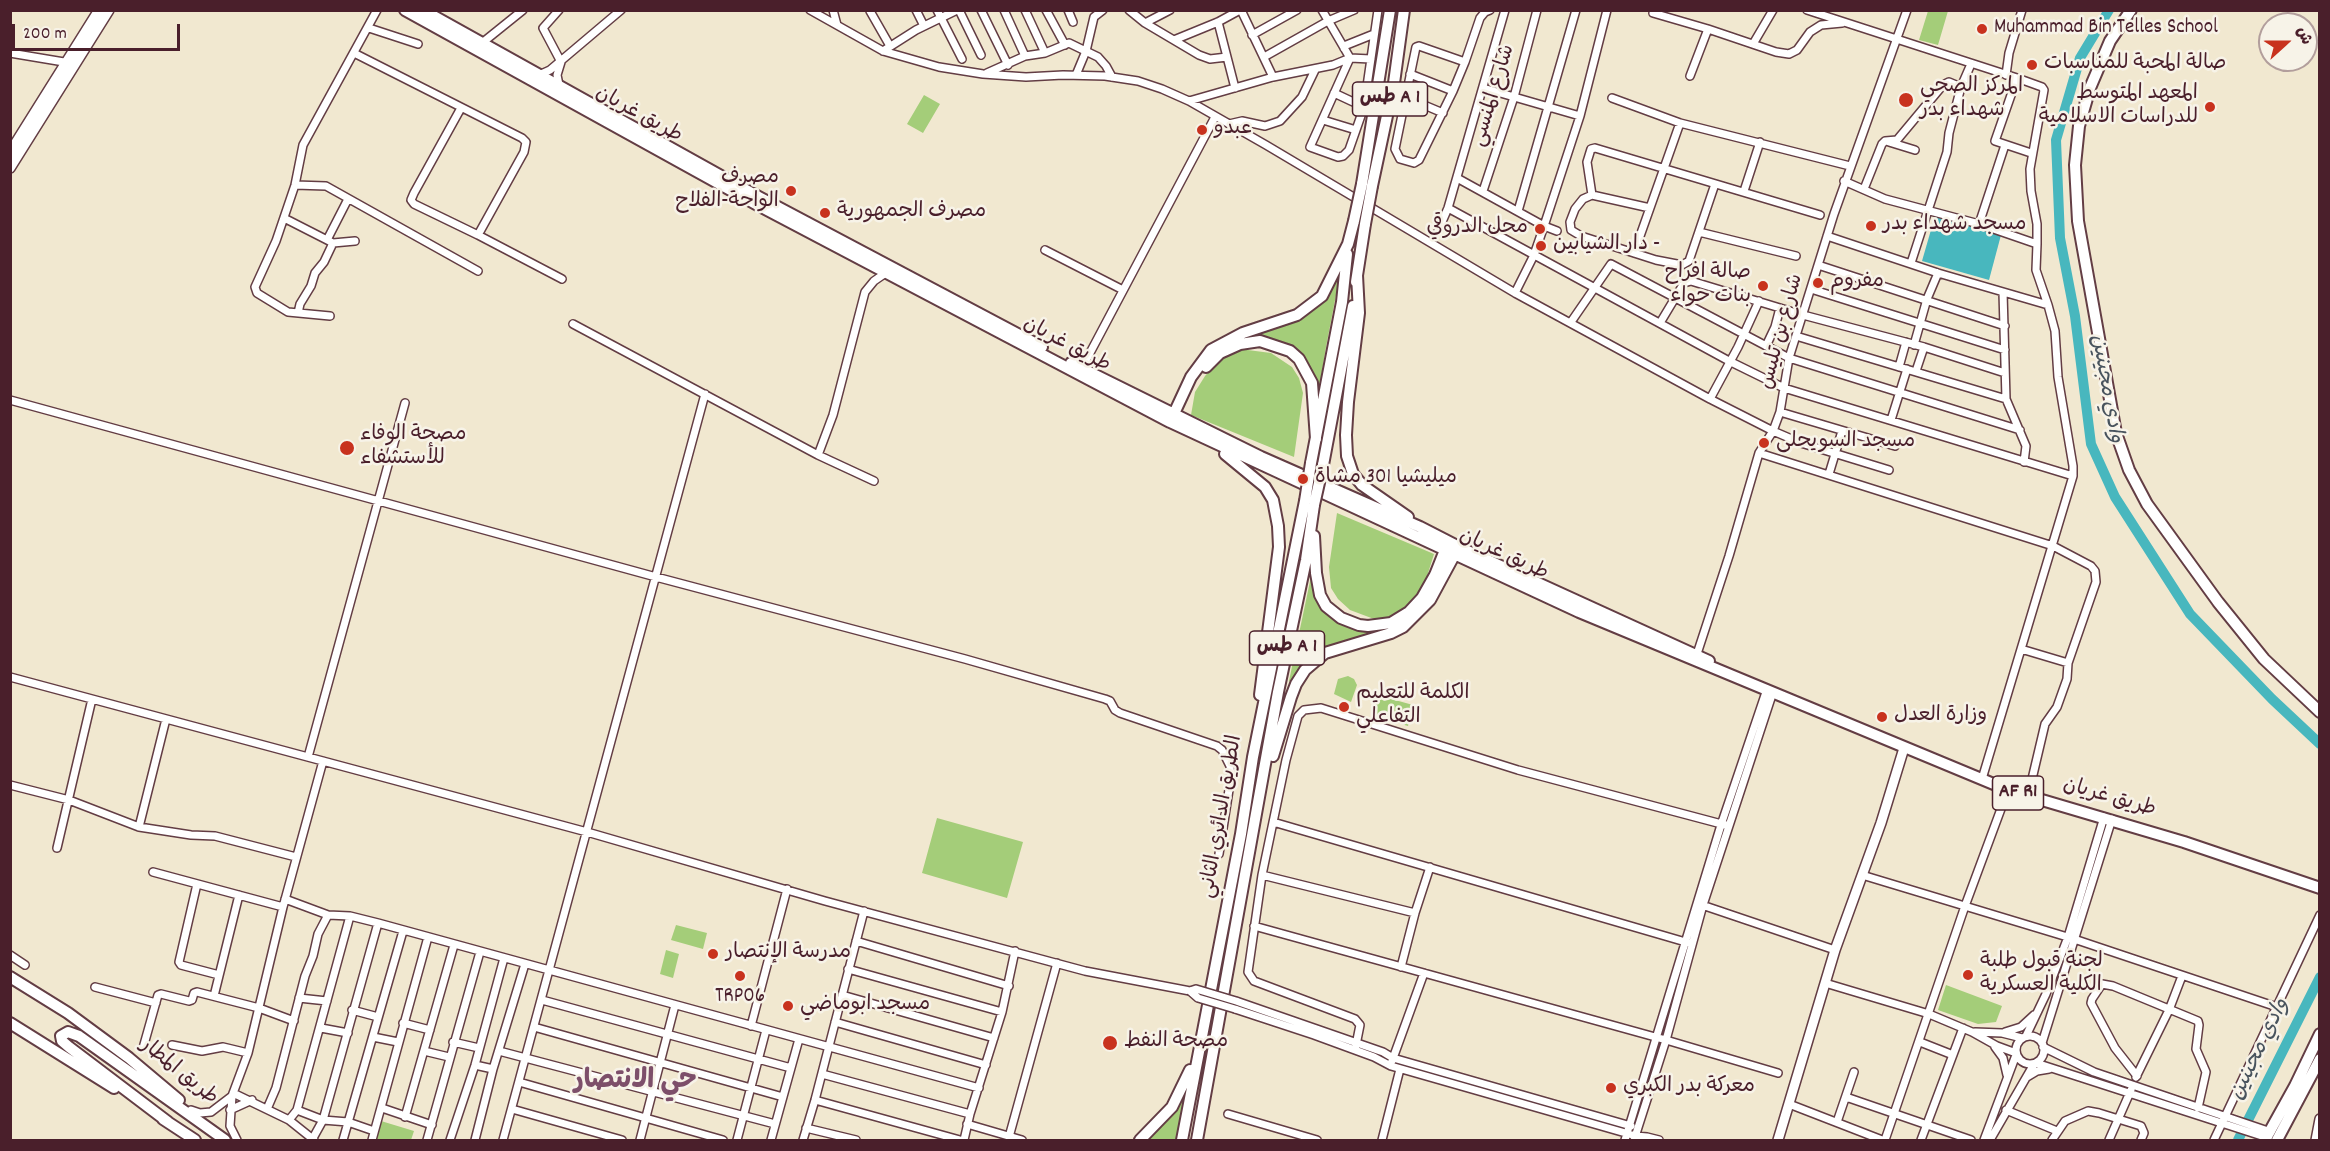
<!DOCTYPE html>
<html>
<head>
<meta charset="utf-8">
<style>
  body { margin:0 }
  #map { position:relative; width:2330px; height:1151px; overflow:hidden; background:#f1e8d0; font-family:Dekko,"Playpen Sans Arabic",sans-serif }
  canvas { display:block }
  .frame { position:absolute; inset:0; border:12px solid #4a1f2b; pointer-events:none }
  .north { position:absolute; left:2258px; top:12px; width:60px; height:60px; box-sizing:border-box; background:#f7f3e8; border:2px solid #b29e9c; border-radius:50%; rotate:69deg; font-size:16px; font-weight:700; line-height:24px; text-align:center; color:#4a1f2b }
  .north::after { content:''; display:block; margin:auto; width:21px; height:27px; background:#c8321e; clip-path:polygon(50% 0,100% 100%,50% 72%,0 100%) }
  .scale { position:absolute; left:12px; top:24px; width:168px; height:27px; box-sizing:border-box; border:3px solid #4a1f2b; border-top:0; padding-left:8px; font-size:18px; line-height:21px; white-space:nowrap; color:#4a1f2b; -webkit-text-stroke:4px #f7f3e8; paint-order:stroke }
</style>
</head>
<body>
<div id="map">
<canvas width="2330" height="1151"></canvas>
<div class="frame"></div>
<div class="north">ش</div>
<div class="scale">200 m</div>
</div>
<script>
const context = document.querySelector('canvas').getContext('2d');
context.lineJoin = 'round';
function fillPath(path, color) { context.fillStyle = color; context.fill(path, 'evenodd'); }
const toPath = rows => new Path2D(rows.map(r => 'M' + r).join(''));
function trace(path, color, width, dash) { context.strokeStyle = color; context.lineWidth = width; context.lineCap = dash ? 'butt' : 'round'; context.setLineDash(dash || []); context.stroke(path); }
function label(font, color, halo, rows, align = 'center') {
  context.font = font + ' Dekko,"Playpen Sans Arabic",sans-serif'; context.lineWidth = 5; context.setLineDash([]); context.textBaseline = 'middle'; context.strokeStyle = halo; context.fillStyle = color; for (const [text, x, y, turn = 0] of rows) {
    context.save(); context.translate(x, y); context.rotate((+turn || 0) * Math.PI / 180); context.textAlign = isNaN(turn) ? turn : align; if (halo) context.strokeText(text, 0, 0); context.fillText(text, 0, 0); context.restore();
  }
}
fillPath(toPath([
  [1928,11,1948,11,1938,45,1919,40],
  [924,95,940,104,923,133,907,124],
  [1342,264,1326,347,1317,401,1295,352,1236,340,1302,317,1312,311,1319,304],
  [1240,349,1271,353,1292,367,1299,378,1303,393,1294,457,1191,415,1195,392,1205,376,1222,357],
  [1337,513,1434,554,1424,586,1412,604,1388,619,1374,619,1350,610,1338,599,1331,588,1329,567],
  [1313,567,1314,580,1338,622,1347,627,1365,632,1385,630,1321,652,1293,684,1289,681],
  [1348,676,1354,679,1357,685,1351,702,1334,694,1338,679],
  [1377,695,1413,705,1408,726,1371,715],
  [937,818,1023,842,1007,898,922,873],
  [676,925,707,933,703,949,671,940],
  [666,950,679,954,673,978,660,974],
  [1946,985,2002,1006,1996,1022,1978,1024,1938,1010],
  [1189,1088,1178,1140,1144,1140,1179,1106],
  [381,1121,414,1131,411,1140,375,1140]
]), '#a4cd79');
fillPath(toPath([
  [1935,216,2001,235,1989,280,1922,261]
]), '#48b7be');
trace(toPath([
  [2109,10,2080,58,2056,140,2060,238,2075,316,2091,444,2115,497,2190,614,2272,699,2320,744],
  [2238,1140,2320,977]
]), '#48b7be', 10);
const minor = toPath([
  [810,10,883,51,939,67,983,74,1026,77,1063,75,1105,76,1138,81,1162,89,1189,101,1266,145,1515,293,1710,399,1773,431,1801,443,1889,470],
  [833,10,837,25],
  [916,10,924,26],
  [937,10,962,59],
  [959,10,981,55],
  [981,10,1008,65],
  [1004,10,1025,56],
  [1025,10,1045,53],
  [1046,10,1065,45],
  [1068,10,1073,22],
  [1129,10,1145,23,1199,55,1210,59,1227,57],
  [1241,10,1273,77],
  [1322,10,1350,58,1310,147,1338,157,1343,156,1349,150,1364,107,1378,10],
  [1807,10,2017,78,2042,87,2044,90,2030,169,2031,191,2037,224,2037,244,1979,224,1885,199,1844,181],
  [870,11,890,46],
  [1653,13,1708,29,1776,52,1789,54,1797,50,1810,32,1821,25,1842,23],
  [1218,22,1235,88],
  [1145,23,1170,10],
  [369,28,418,44],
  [1252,35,1297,10],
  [1174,40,1218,22,1240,10],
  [482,43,523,10],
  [1753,44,1773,10],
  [1344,48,1344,46,1374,34],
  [883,51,916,30,957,10],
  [10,53,70,63],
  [354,53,522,138,526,142,524,152,478,235],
  [1264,57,1328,21,1354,10],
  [1465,62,1419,46,1416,47,1395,149,1400,159,1414,163,1419,160,1453,91,1465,62,1480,18,1485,12,1490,10],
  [987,73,1025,56,1045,53,1069,43,1098,57,1106,66,1112,77],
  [1410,74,1453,91],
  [539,75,550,70,621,10],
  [1076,75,1086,51,1094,17,1103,10],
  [2006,75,2009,53,2022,10],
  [1690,76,1708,29],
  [2017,78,1995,141,2031,153],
  [559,85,557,75,561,62,543,28,559,10],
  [1483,88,1580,116],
  [1334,93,1364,107],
  [1405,97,1443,113],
  [1612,98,1680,123,1850,166],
  [1189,101,1273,77,1333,65,1350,58,1371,59],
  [461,108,414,193,411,200,414,204,478,235,562,279],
  [1323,120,1356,130],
  [1229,124,1242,121,1265,126,1280,121,1302,97,1315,70],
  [1889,142,1915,150],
  [1457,178,1544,226,1557,231],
  [295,185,326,186,478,271],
  [1864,189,1882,144,1885,141,1897,140,1943,85,1949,82,1961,87],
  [1483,191,1514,97,1537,10],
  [1744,191,1760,142],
  [1592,195,1587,162,1591,149,1595,148,1820,215],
  [1448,208,1729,361,1784,388,2073,476],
  [1650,208,1592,195,1583,199,1575,209,1570,222,1571,230,1581,236,1656,260,1682,265,1689,261,1715,184],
  [1518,211,1576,10],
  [284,218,333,243,355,241],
  [1979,224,2005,145],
  [1438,231,1448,208,1505,10],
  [1699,232,1796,256],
  [1827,236,1938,273,2048,305,2055,331,2058,377,2073,466,2073,476,1982,779],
  [328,238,348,199],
  [2037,244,2036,270,2048,305],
  [1045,250,1123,290],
  [1634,253,1680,123],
  [1911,263,1947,152,1949,133,1961,87,1971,64],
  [1818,265,2005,326],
  [1811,289,2005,350],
  [2003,292,2006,399,2026,446,2024,462],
  [1515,293,1534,255,1544,226,1580,116,1607,10],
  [298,313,300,304,311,286,315,273,324,262,333,243],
  [330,316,288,312,257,293,255,287,276,241,295,185,303,145,377,10],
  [1571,322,1611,264,1789,358,2020,430],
  [1660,323,1684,283,1691,281,1803,315,1924,347,2005,373],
  [573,324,818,455,874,481],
  [1796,336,2006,399],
  [1914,345,1927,299,1938,273],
  [1766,346,1775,327,1780,308],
  [1899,367,1906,342],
  [1082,368,1215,117],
  [1916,371,1924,347],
  [1710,399,1738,347,1759,301],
  [10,400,656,577,965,659,1105,699,1110,701,1115,710,1120,713,1217,746,1222,750,1230,766,1231,777,1219,854],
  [1780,412,1895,446],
  [1891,420,1907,369],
  [1759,453,2053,546,2091,566,2095,571,2096,582,2068,663,2067,679,2057,707,2045,724,2028,796],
  [818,455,833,415,865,292,874,281,887,272],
  [1829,474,1842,431],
  [2021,649,2068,663],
  [1696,657,1729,556,1759,453,1773,431,1780,412,1789,358,1834,214,1907,10],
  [10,677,587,832,825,901,1085,971,1190,991],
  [166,719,139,827,191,835,215,836,296,857],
  [308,757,405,403],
  [10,785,69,800,139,827],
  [1273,822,1689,943],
  [57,848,92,699],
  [153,872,283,907],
  [1262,875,1415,913],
  [1862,875,2074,939,2277,1007],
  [197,884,179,962,181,965,219,975],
  [285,899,328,915,350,916,378,923,979,1088],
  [1699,904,1835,950],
  [1254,926,1666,1040,1778,1073],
  [856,941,1009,986],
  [10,955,25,965],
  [1401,967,1415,913,1430,867],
  [848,969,1002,1012],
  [1825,983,1929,1014,1972,1032,1997,1046,2016,1053],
  [95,987,156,1003],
  [842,995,994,1038],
  [214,996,239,895],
  [299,998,327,1001],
  [542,1000,791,1068],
  [1236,1001,1383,1052,1393,1058,1631,1126],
  [1235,1009,1314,1035,1374,1057,1391,1066,1636,1136,1647,1137,1659,1140],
  [352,1010,378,1017],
  [835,1022,986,1065],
  [403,1023,430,1030],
  [751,1026,787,889],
  [534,1027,783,1097],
  [321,1028,348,1033],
  [1975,1032,2002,1033,2022,1038],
  [2005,1032,2021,1027,2034,1015],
  '2016 1050a14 14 0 1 1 28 0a14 14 0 1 1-28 0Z',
  [2026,1036,2046,994,2068,937,2104,817],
  [373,1037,398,1042],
  [453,1042,479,1048],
  [1920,1042,1953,1055],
  [2042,1043,2112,819],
  [172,1045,202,1051,223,1047,248,1053],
  [1995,1047,2003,1058,2007,1075],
  [2043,1047,2094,1072,2271,1132],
  [143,1048,158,995,161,994,189,1001,192,1000,194,993,197,992,259,1008,294,1021],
  [1355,1050,1360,1025,1355,1019,1254,981,1248,972,1262,875,1286,760,1298,716,1304,710,1321,708,1518,770,1729,826],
  [424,1051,449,1057],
  [499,1051,775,1124],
  [1392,1061,1424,973],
  [2036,1063,2268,1138],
  [475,1065,493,1069],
  [822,1074,970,1114],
  [2137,1076,2115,1048,2091,1003,2092,999,2102,984,2113,986,2198,1021,2199,1025,2196,1049,2206,1072,2198,1108],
  [2027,1077,2037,1071,2049,1069],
  [2136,1077,2169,1010,2182,976],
  [519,1082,723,1140],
  [233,1093,289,1120,314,1140],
  [1846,1097,1971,1140],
  [815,1100,960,1140],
  [1789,1104,1882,1140],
  [382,1108,432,1125],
  [267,1109,276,1088,305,976,313,956,318,934,328,915],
  [512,1109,622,1140],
  [191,1110,200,1113,211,1112,232,1096],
  [230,1110,252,1100],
  [297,1110,323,1120,348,1122,374,1131],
  [2006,1110,2057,1131],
  [1228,1114,1317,1140],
  [405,1117,454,945],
  [289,1120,297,1110,350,916],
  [1837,1122,1854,1072],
  [967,1124,1022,1140],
  [806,1128,856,1140],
  [1009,1137,1057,963],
  [313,1138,323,1120,378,923],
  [237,1140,230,1126,232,1096,248,1053,283,907,323,761],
  [343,1140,403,931],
  [372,1140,428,937],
  [427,1140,480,952],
  [450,1140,475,1065,504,958],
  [475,1140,493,1069,525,964],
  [503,1140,705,394],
  [640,1140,675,1005],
  [737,1140,766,1030],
  [771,1140,799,1039],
  [803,1140,815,1100,864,911],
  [964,1140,970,1114,1002,1012,1015,951],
  [1382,1140,1400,1069],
  [1625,1140,1721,825,1767,689],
  [1634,1140,1666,1040,1703,905,1773,692],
  [1885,1140,1965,906,2008,790],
  [1921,1140,1963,1028],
  [1984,1140,2016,1055],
  [1990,1140,2034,1064],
  [2052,1140,2065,1121,2088,1111,2099,1113,2141,1126,2144,1133,2141,1140],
  [2109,1140,2131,1090],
  [2214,1140,2320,915]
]);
const major = toPath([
  [10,152,99,10],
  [10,168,109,10],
  [1778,1140,1835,950,1881,823,1904,748],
  [2316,1140,2320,1119]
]);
const highway = toPath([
  [405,10,756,204,1170,422,1579,612,2008,790,2184,842,2320,888],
  [423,10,759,197,1042,347],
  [2131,10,2110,41,2090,88,2079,126,2075,165,2078,221,2116,433,2129,470,2147,504,2218,602,2264,659,2320,712],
  [1362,184,1390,10],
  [1372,186,1394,83,1404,10],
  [1357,275,1359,313,1348,402,1346,435,1347,456,1353,474,1362,485,1408,517],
  [1356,282,1365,224],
  [1071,363,1261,457,1420,527,1459,547,1709,661],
  [1206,367,1220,353,1240,344,1260,341,1290,351,1299,359,1312,383,1316,439],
  [1171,420,1191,377,1211,350,1243,333,1297,315,1322,296,1348,244,1354,221],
  [1225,454,1265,487,1273,500,1278,526,1279,547,1260,695],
  [1311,463,1342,302,1347,254],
  [1323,465,1353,306],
  [1314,536,1316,573,1320,595,1326,606,1341,618,1359,625,1368,626,1391,623,1409,612,1422,598,1435,575,1447,545],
  [1273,756,1291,697,1296,684,1305,670,1325,653,1391,633,1403,627,1430,600,1457,550],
  [10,977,68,1013,129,1058,179,1100],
  [10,1023,114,1088],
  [163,1119,195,1140],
  [168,1122,69,1047,62,1041,61,1036,68,1032,79,1036,225,1140],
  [1140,1140,1172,1107,1190,1070],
  [1182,1140,1241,834,1253,757,1305,501],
  [1197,1140,1278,692,1306,560,1314,505],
  [2265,1140,2295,1086,2320,1034],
  [2277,1140,2320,1059]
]);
trace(minor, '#633d44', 10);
trace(major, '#633d44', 12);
trace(highway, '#633d44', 14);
trace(minor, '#fff', 7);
trace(major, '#fff', 9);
trace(highway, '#fff', 10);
const minorBridge = toPath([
  [1190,991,1198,998,1235,1009],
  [1190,991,1196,989,1236,1001]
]);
const highwayBridge = toPath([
  [1354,221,1362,184],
  [1365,224,1372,186],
  [1305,501,1311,463],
  [1314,505,1323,465]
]);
trace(minorBridge, '#633d44', 10, []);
trace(highwayBridge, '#633d44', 14, []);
trace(minorBridge, '#fff', 7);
trace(highwayBridge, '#fff', 10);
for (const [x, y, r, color] of [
  [1982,29,6,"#c8321e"],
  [2032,65,6,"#c8321e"],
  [1906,100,8,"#c8321e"],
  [2210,107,6,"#c8321e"],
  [1202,130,6,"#c8321e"],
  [791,191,6,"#c8321e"],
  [825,213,6,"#c8321e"],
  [1871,226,6,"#c8321e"],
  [1540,229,6,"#c8321e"],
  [1541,246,6,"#c8321e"],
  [1818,283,6,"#c8321e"],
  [1763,286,6,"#c8321e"],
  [1764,443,6,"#c8321e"],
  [347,448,8,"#c8321e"],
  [1303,479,6,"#c8321e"],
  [1344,707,6,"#c8321e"],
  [1882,717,6,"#c8321e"],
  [713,954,6,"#c8321e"],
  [1968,975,6,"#c8321e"],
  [740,976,6,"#c8321e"],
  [788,1006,6,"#c8321e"],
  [1110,1043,8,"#c8321e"],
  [1611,1088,6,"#c8321e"]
]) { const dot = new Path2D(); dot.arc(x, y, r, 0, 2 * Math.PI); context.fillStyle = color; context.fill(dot); trace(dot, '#f7f3e8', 2); }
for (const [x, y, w] of [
  [1390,99,75],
  [1287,648,75],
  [2018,793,51]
]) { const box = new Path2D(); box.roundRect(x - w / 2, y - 17, w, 34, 4.5); context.fillStyle = '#f7f3e8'; context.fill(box); trace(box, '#4a1f2b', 1.5); }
label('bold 20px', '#4a1f2b', null, [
  ["طس A 1",1390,99],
  ["طس A 1",1287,648],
  ["AF R1",2018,793]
]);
label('21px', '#4a1f2b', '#f7f3e8', [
  ["Muhammad Bin Telles School",1994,29],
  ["صالة المحبة للمناسبات",2044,65],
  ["المركز الصحي",1920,88],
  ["شهداء بدر",1920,112],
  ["المعهد المتوسط",2198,95,"right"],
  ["للدراسات الاسلامية",2198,119,"right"],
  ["عبدو",1214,130],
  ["مصرف",779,179,"right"],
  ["الواحة-الفلاح",779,203,"right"],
  ["مصرف الجمهورية",837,213],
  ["مسجد شهداء بدر",1883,226],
  ["محل الدروقي",1528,229,"right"],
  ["دار الشيابين -",1553,246],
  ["صالة افراح",1751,274,"right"],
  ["بنات حواء",1751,298,"right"],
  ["مفروم",1830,283],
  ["مصحة الوفاء",360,436],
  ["للأستشفاء",360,460],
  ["مسجد السويحلى",1776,443],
  ["ميليشيا 301 مشاة",1315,479],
  ["الكلمة للتعليم",1356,695],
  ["التفاعلي",1356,719],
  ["وزارة العدل",1894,717],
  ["مدرسة الإنتصار",725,954],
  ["لجنة قبول طلبة",1980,963],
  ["الكلية العسكرية",1980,987],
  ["TRP06",740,998,"center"],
  ["مسجد ابوماضي",800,1006],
  ["مصحة النفط",1124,1043],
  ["معركة بدر الكبري",1623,1088]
], 'left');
label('21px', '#4a1f2b', '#f7f3e8', [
  ["شارع المنسي",1495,96,-73],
  ["طريق غريان",638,116,29],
  ["شارع بن تليس",1783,332,-75],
  ["طريق غريان",1066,346,28],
  ["طريق غريان",1503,556,25],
  ["طريق غريان",2109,799,16],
  ["الطريق الدائري الثاني",1223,817,-80],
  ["طريق المطار",178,1073,39]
]);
label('italic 22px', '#49545e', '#f7f3e8', [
  ["وادي مجينين",2105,389,80],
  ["وادي مجينين",2261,1050,-64]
]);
label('bold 27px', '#7d4f6a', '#f7f3e8', [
  ["حي الانتصار",635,1083]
]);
</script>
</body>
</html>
